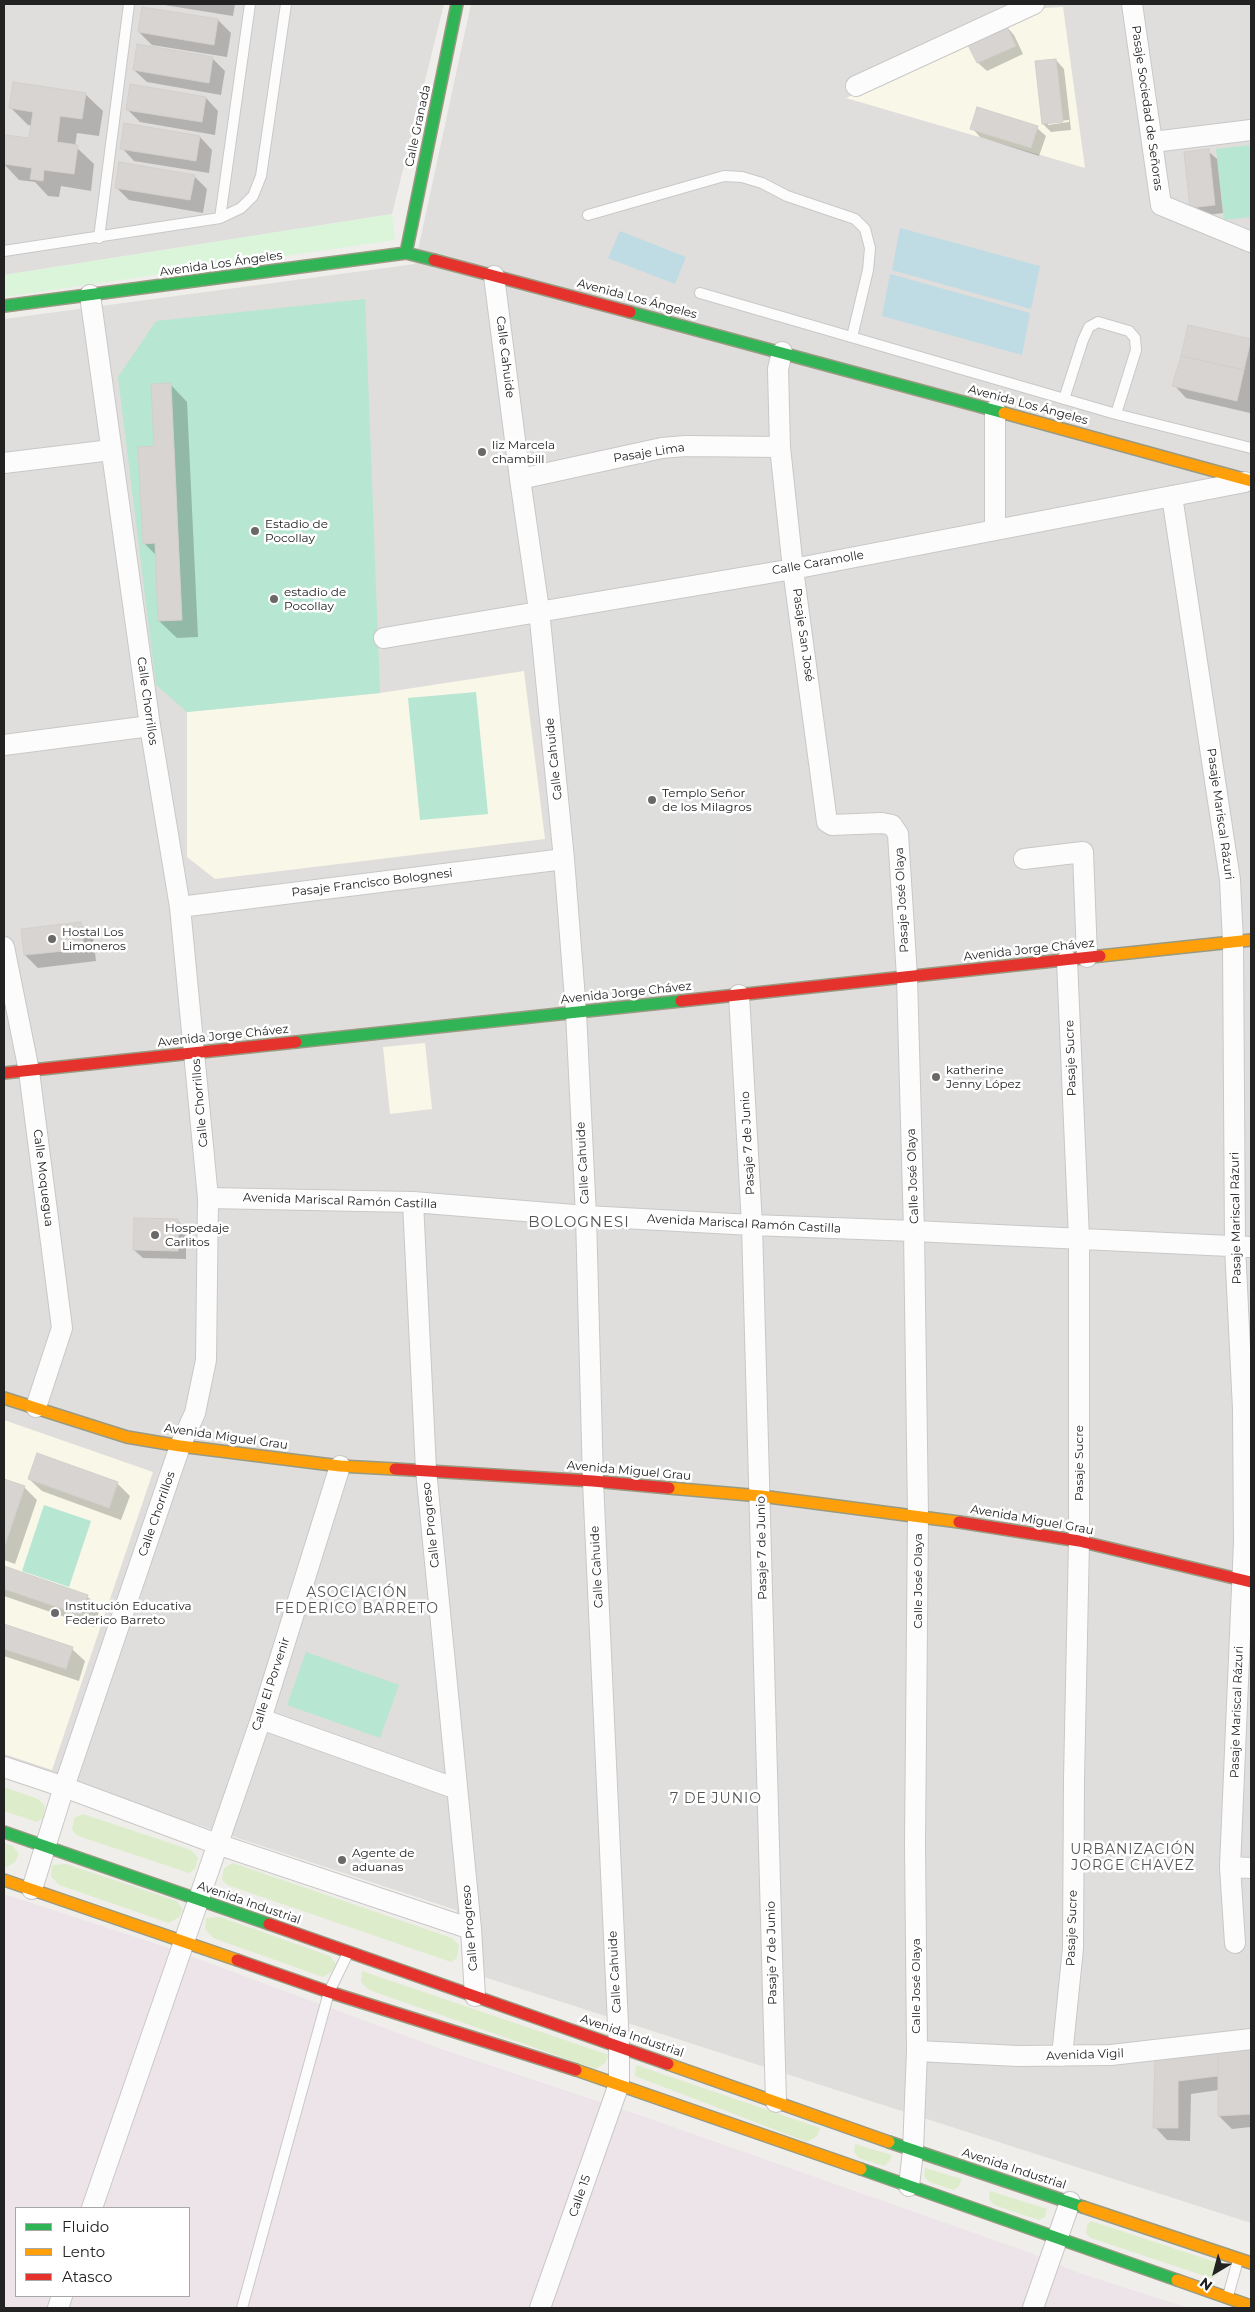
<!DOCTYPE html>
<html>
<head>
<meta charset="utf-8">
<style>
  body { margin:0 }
  #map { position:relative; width:1255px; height:2312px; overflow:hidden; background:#f0eeeb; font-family:Montserrat,sans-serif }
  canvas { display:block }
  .frame { position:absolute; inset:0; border:5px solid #222; pointer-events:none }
  .legend { position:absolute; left:15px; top:2207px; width:175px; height:90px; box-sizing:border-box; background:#fff; border:1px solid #a7a7a7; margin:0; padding:6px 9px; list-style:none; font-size:15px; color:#222 }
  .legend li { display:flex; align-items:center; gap:10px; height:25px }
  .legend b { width:25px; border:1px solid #a7a7a7 }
  .north { position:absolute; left:1190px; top:2247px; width:50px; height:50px; -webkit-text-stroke:4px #fff; paint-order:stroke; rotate:217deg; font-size:14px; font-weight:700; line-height:20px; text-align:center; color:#222 }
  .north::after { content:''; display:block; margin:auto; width:18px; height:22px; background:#222; clip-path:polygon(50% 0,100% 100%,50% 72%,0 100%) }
</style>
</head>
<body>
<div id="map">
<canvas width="1255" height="2312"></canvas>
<div class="frame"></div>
<ul class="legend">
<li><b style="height:6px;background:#30b455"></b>Fluido</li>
<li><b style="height:6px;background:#ff9f0a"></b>Lento</li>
<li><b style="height:6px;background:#e5322d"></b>Atasco</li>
</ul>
<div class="north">N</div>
</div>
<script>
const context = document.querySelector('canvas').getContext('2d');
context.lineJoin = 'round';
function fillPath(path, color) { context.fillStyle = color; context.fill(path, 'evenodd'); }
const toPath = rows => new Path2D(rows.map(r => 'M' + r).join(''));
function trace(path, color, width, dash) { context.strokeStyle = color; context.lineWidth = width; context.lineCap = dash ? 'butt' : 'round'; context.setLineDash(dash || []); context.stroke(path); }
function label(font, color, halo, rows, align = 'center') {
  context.font = font + ' Montserrat,sans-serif'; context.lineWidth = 5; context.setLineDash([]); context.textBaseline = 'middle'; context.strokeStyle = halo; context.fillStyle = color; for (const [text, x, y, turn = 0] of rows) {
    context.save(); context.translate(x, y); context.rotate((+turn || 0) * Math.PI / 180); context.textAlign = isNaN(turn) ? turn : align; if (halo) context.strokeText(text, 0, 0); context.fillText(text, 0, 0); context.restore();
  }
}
fillPath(toPath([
  [4,4,444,4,392,214,4,275],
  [471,4,1251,4,1251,2223,484,1977,456,1910,4,1761,4,319,415,264]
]), '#dfdedc');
fillPath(toPath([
  [4,1894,163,1946,444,2050,642,2116,1028,2252,1079,2273,1189,2308,4,2308],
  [16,2208,189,2208,189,2296,16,2296]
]), '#ede4e9');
fillPath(toPath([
  [1063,7,1085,168,846,98,1045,8],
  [524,671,545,839,215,879,187,857,187,712,380,693],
  [425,1043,432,1109,390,1114,383,1047],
  [4,1420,153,1472,52,1770,4,1754]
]), '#f8f7e8');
fillPath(toPath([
  [713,591,744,975,592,993,556,626]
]), '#dededc');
fillPath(toPath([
  [4,1787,38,1799,45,1806,43,1818,37,1822,4,1811],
  [83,1814,191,1850,198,1857,195,1869,189,1873,78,1836,72,1830,74,1818],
  [4,1843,13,1846,19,1854,15,1862,5,1868,4,1867],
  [233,1863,452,1938,459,1945,457,1958,451,1962,227,1885,222,1879,224,1868],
  [66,1864,177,1901,183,1910,179,1917,169,1923,59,1885,51,1876,52,1865],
  [220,1917,330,1956,336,1964,333,1971,323,1977,213,1938,205,1929,206,1918],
  [362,1971,609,2055,605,2063,596,2069,369,1990,361,1982],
  [636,2065,820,2128,817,2136,807,2142,635,2076],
  [855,2144,892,2155,889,2162,884,2166,859,2158,854,2152],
  [925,2168,962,2179,959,2186,954,2190,929,2182,924,2176],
  [990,2191,1047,2209,1045,2217,1039,2220,994,2205,989,2199],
  [1091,2221,1215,2262,1219,2268,1217,2275,1211,2278,1091,2238,1086,2233,1087,2225]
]), '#ddeccb');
fillPath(toPath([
  [392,214,395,240,4,297,4,275]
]), '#daf5da');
fillPath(toPath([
  [1251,145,1251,217,1224,220,1216,149],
  [365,299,380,693,187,712,156,685,118,377,156,321],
  [476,692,488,814,420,820,408,698],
  [44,1505,91,1521,69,1587,22,1571],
  [306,1652,399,1685,380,1738,287,1705]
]), '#b7e6d2');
fillPath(toPath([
  [900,228,1040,266,1031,309,892,270],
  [620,231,686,257,675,284,608,258],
  [890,274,1030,313,1022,355,882,316]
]), '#bfdbe3');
fillPath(toPath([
  [158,4,235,4,233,16],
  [218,20,231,33,227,57,152,45,139,32],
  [1006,26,1014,35,1023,54,987,71,978,63,969,44],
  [212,58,225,71,221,95,147,82,134,70],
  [1056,60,1064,69,1071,130,1051,132,1043,124],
  [1069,120,1069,122,1048,125,1048,122],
  [85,94,103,111,99,136,77,133,75,146,94,164,91,191,61,186,59,197,48,196,35,182,19,180,4,164,6,136,30,140,32,126,28,125,11,108],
  [206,98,218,111,215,135,140,122,127,109],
  [972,128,1037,128,1046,136,1039,156,980,137],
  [200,137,212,150,209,173,134,161,122,148],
  [1208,151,1217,159,1223,213,1200,216,1191,207],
  [194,176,207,189,203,213,129,200,116,187],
  [1251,340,1250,413,1186,398,1174,385],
  [170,384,187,402,198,637,177,638,159,621,157,556,144,543,156,447],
  [80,924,93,936,96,961,38,968,25,955],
  [178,1221,186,1229,186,1259,143,1258,134,1250],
  [29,1479,117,1483,130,1496,121,1520,42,1491],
  [4,1480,24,1487,37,1500,15,1564,4,1560],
  [4,1567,87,1596,100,1609,94,1627,4,1596],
  [4,1626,72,1649,85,1661,79,1681,4,1656],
  [1251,2048,1251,2127,1232,2129,1219,2116,1219,2090,1191,2094,1190,2141,1167,2140,1155,2127,1156,2061]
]), '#0003');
const building = toPath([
  [142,7,218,19,214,45,138,32,142,7],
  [1006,25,1016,46,977,63,967,43,1006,25],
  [137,44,213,57,209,83,133,70,137,44],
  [1056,59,1063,122,1042,124,1035,61,1056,59],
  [13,82,86,93,82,119,60,116,57,142,78,145,74,174,44,170,43,181,30,179,32,168,4,164,5,135,29,138,33,112,9,108,13,82],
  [130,84,206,97,202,122,126,110,130,84],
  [977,107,1038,126,1031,148,970,129,977,107],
  [124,123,200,136,196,161,120,149,124,123],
  [1209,149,1215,205,1190,208,1184,152,1209,149],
  [119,162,195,175,190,200,115,188,119,162],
  [1188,325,1251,339,1244,370,1181,356,1188,325],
  [1181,356,1244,370,1237,401,1172,386,1181,356],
  [171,383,182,620,158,621,155,543,143,544,138,447,154,446,151,384,171,383],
  [81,922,84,949,24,955,21,929,81,922],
  [134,1218,178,1219,178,1251,133,1250,134,1218],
  [37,1453,118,1482,109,1508,28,1479,37,1453],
  [4,1479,25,1486,4,1548,4,1479],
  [4,1566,88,1595,81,1615,4,1589,4,1566],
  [4,1624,73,1647,66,1669,4,1649,4,1624],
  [1251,2047,1251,2114,1218,2116,1218,2052,1251,2047],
  [1218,2052,1218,2076,1178,2081,1178,2128,1153,2128,1155,2060,1218,2052]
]);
fillPath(building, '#d7d4d2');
trace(building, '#d3d0cc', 1);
const lane = toPath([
  [588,215,724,176,742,177,762,183,787,196,855,219,865,229,870,248,868,270,852,337],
  [220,218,250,4],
  [99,238,129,4],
  [4,251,220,218,241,208,253,196,261,176,286,4],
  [700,293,1116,414,1251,448],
  [1064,399,1083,340,1089,327,1098,322,1129,331,1135,338,1136,350,1116,414],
  [1228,2296,1238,2260],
  [242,2308,329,1992,348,1953]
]);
const street = toPath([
  [1132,4,1161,205,1251,242],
  [856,86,1034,4],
  [1153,142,1251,130],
  [494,276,520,479,539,610,564,859,576,1012,586,1216,593,1481,619,2046,619,2084,540,2308],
  [782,352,778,369,780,447,793,569,827,822,832,825,882,823,892,825,898,834,907,977,914,1231,918,1515,915,1843,917,2051,913,2151,909,2186],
  [4,463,111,450],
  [520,479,662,448,685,446,780,447],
  [1172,496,1230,880,1233,942,1235,1247,1243,1409,1244,1542,1230,1867,1235,1943],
  [995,530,995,410],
  [384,638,793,569,1245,482],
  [4,745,150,726],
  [1024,859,1083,852,1087,957],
  [180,907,564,859],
  [4,947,29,1071,62,1328,36,1407],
  [739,995,752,1225,776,2102],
  [208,1198,413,1202,586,1216,752,1225,914,1231,1251,1247],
  [413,1202,426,1470,471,1929,475,1996],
  [261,1719,457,1789],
  [4,1767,64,1787,217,1844,471,1929],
  [1230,1867,1251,1868],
  [32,1889,64,1787,180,1446,195,1413,206,1360,208,1198,180,907,150,726,90,295],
  [917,2051,1018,2056,1111,2055,1251,2039],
  [1062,2056,1073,1948,1074,1779,1079,1541,1079,1238,1067,960],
  [92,2208,261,1719,340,1466],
  [58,2308,62,2296],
  [1033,2308,1070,2202]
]);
const fast = toPath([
  [406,253,457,4],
  [4,306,406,253,434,260],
  [630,312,1004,413],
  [296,1042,681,1001],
  [4,1832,269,1924],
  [889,2142,1083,2207],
  [861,2169,1177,2280]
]);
const slow = toPath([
  [1004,413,1251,481],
  [1100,956,1251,940],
  [4,1398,127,1437,180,1446,340,1466,395,1469],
  [669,1488,761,1496,959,1522],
  [4,1880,237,1960],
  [668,2064,889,2142],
  [576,2070,861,2169],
  [1083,2207,1251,2263],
  [1177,2280,1251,2306]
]);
const jam = toPath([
  [434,260,630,312],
  [681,1001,1100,956],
  [4,1073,296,1042],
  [395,1469,593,1481,669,1488],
  [959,1522,1079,1541,1251,1582],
  [269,1924,668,2064],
  [237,1960,329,1992,576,2070]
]);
trace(lane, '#c9c8c7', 12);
trace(street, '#c9c8c7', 22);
trace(fast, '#999a82', 14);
trace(slow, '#999a82', 14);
trace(jam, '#999a82', 14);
trace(lane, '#fdfcfc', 10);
trace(street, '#fdfcfc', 20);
trace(fast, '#30b455', 11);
trace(slow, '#ff9f0a', 11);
trace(jam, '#e5322d', 11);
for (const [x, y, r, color] of [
  [482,452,5,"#6a6968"],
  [255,531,5,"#6a6968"],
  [274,599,5,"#6a6968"],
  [652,800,5,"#6a6968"],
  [52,939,5,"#6a6968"],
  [936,1077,5,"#6a6968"],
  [155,1235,5,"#6a6968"],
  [55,1613,5,"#6a6968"],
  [342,1860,5,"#6a6968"]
]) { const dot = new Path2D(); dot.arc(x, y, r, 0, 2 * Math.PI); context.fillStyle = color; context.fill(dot); trace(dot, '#fff', 2); }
label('12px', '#222', '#fff', [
  ["Pasaje Sociedad de Señoras",1147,108,82],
  ["Calle Granada",418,126,-78],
  ["Avenida Los Ángeles",221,264,-8],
  ["Avenida Los Ángeles",637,299,15],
  ["Calle Cahuide",505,357,83],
  ["Avenida Los Ángeles",1028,405,15],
  ["Pasaje Lima",649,453,-9],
  ["Calle Caramolle",818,563,-10],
  ["Pasaje San José",803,635,82],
  ["Calle Chorrillos",147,701,82],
  ["Calle Cahuide",554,759,-96],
  ["Pasaje Mariscal Rázuri",1220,814,82],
  ["Pasaje Francisco Bolognesi",372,883,-7],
  ["Pasaje José Olaya",902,900,-93],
  ["Avenida Jorge Chávez",1029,950,-6],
  ["Avenida Jorge Chávez",626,993,-6],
  ["Avenida Jorge Chávez",223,1036,-6],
  ["Pasaje Sucre",1071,1058,-92],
  ["Calle Chorrillos",200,1103,-95],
  ["Pasaje 7 de Junio",748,1143,-93],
  ["Calle Cahuide",583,1163,-93],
  ["Calle José Olaya",913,1176,-92],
  ["Calle Moquegua",43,1178,83],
  ["Avenida Mariscal Ramón Castilla",340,1201,2],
  ["Pasaje Mariscal Rázuri",1236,1218,-91],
  ["Avenida Mariscal Ramón Castilla",744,1224,3],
  ["Avenida Miguel Grau",226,1437,8],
  ["Pasaje Sucre",1079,1463,-90],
  ["Avenida Miguel Grau",629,1471,5],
  ["Calle Chorrillos",157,1514,-71],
  ["Avenida Miguel Grau",1032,1520,10],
  ["Calle Progreso",431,1525,-96],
  ["Pasaje 7 de Junio",762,1548,-91],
  ["Calle Cahuide",597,1567,-93],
  ["Calle José Olaya",918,1581,-90],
  ["Calle El Porvenir",271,1684,-72],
  ["Pasaje Mariscal Rázuri",1237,1712,-88],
  ["Avenida Industrial",249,1903,19],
  ["Calle Progreso",470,1928,-95],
  ["Pasaje Sucre",1072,1928,-88],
  ["Pasaje 7 de Junio",772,1953,-91],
  ["Calle Cahuide",615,1972,-93],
  ["Calle José Olaya",916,1986,-90],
  ["Avenida Industrial",632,2036,19],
  ["Avenida Vigil",1085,2055,-2],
  ["Avenida Industrial",1014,2169,18],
  ["Calle 15",580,2196,-71]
]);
label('12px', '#222', '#fff', [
  ["liz Marcela",492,445],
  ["chambill",492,459],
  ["Estadio de",265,524],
  ["Pocollay",265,538],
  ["estadio de",284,592],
  ["Pocollay",284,606],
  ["Templo Señor",662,793],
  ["de los Milagros",662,807],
  ["Hostal Los",62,932],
  ["Limoneros",62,946],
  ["katherine",946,1070],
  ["Jenny López",946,1084],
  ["Hospedaje",165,1228],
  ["Carlitos",165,1242],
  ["Institución Educativa",65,1606],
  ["Federico Barreto",65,1620],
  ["Agente de",352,1853],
  ["aduanas",352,1867]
], 'left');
context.letterSpacing = '1px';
label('14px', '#555', '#fff', [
  ["ASOCIACIÓN",357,1593],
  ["FEDERICO BARRETO",357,1609],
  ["7 DE JUNIO",716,1799],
  ["URBANIZACIÓN",1133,1850],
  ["JORGE CHAVEZ",1133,1866]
]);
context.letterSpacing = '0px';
context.letterSpacing = '1px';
label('15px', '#555', '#fff', [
  ["BOLOGNESI",579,1223]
]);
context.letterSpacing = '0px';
</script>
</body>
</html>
